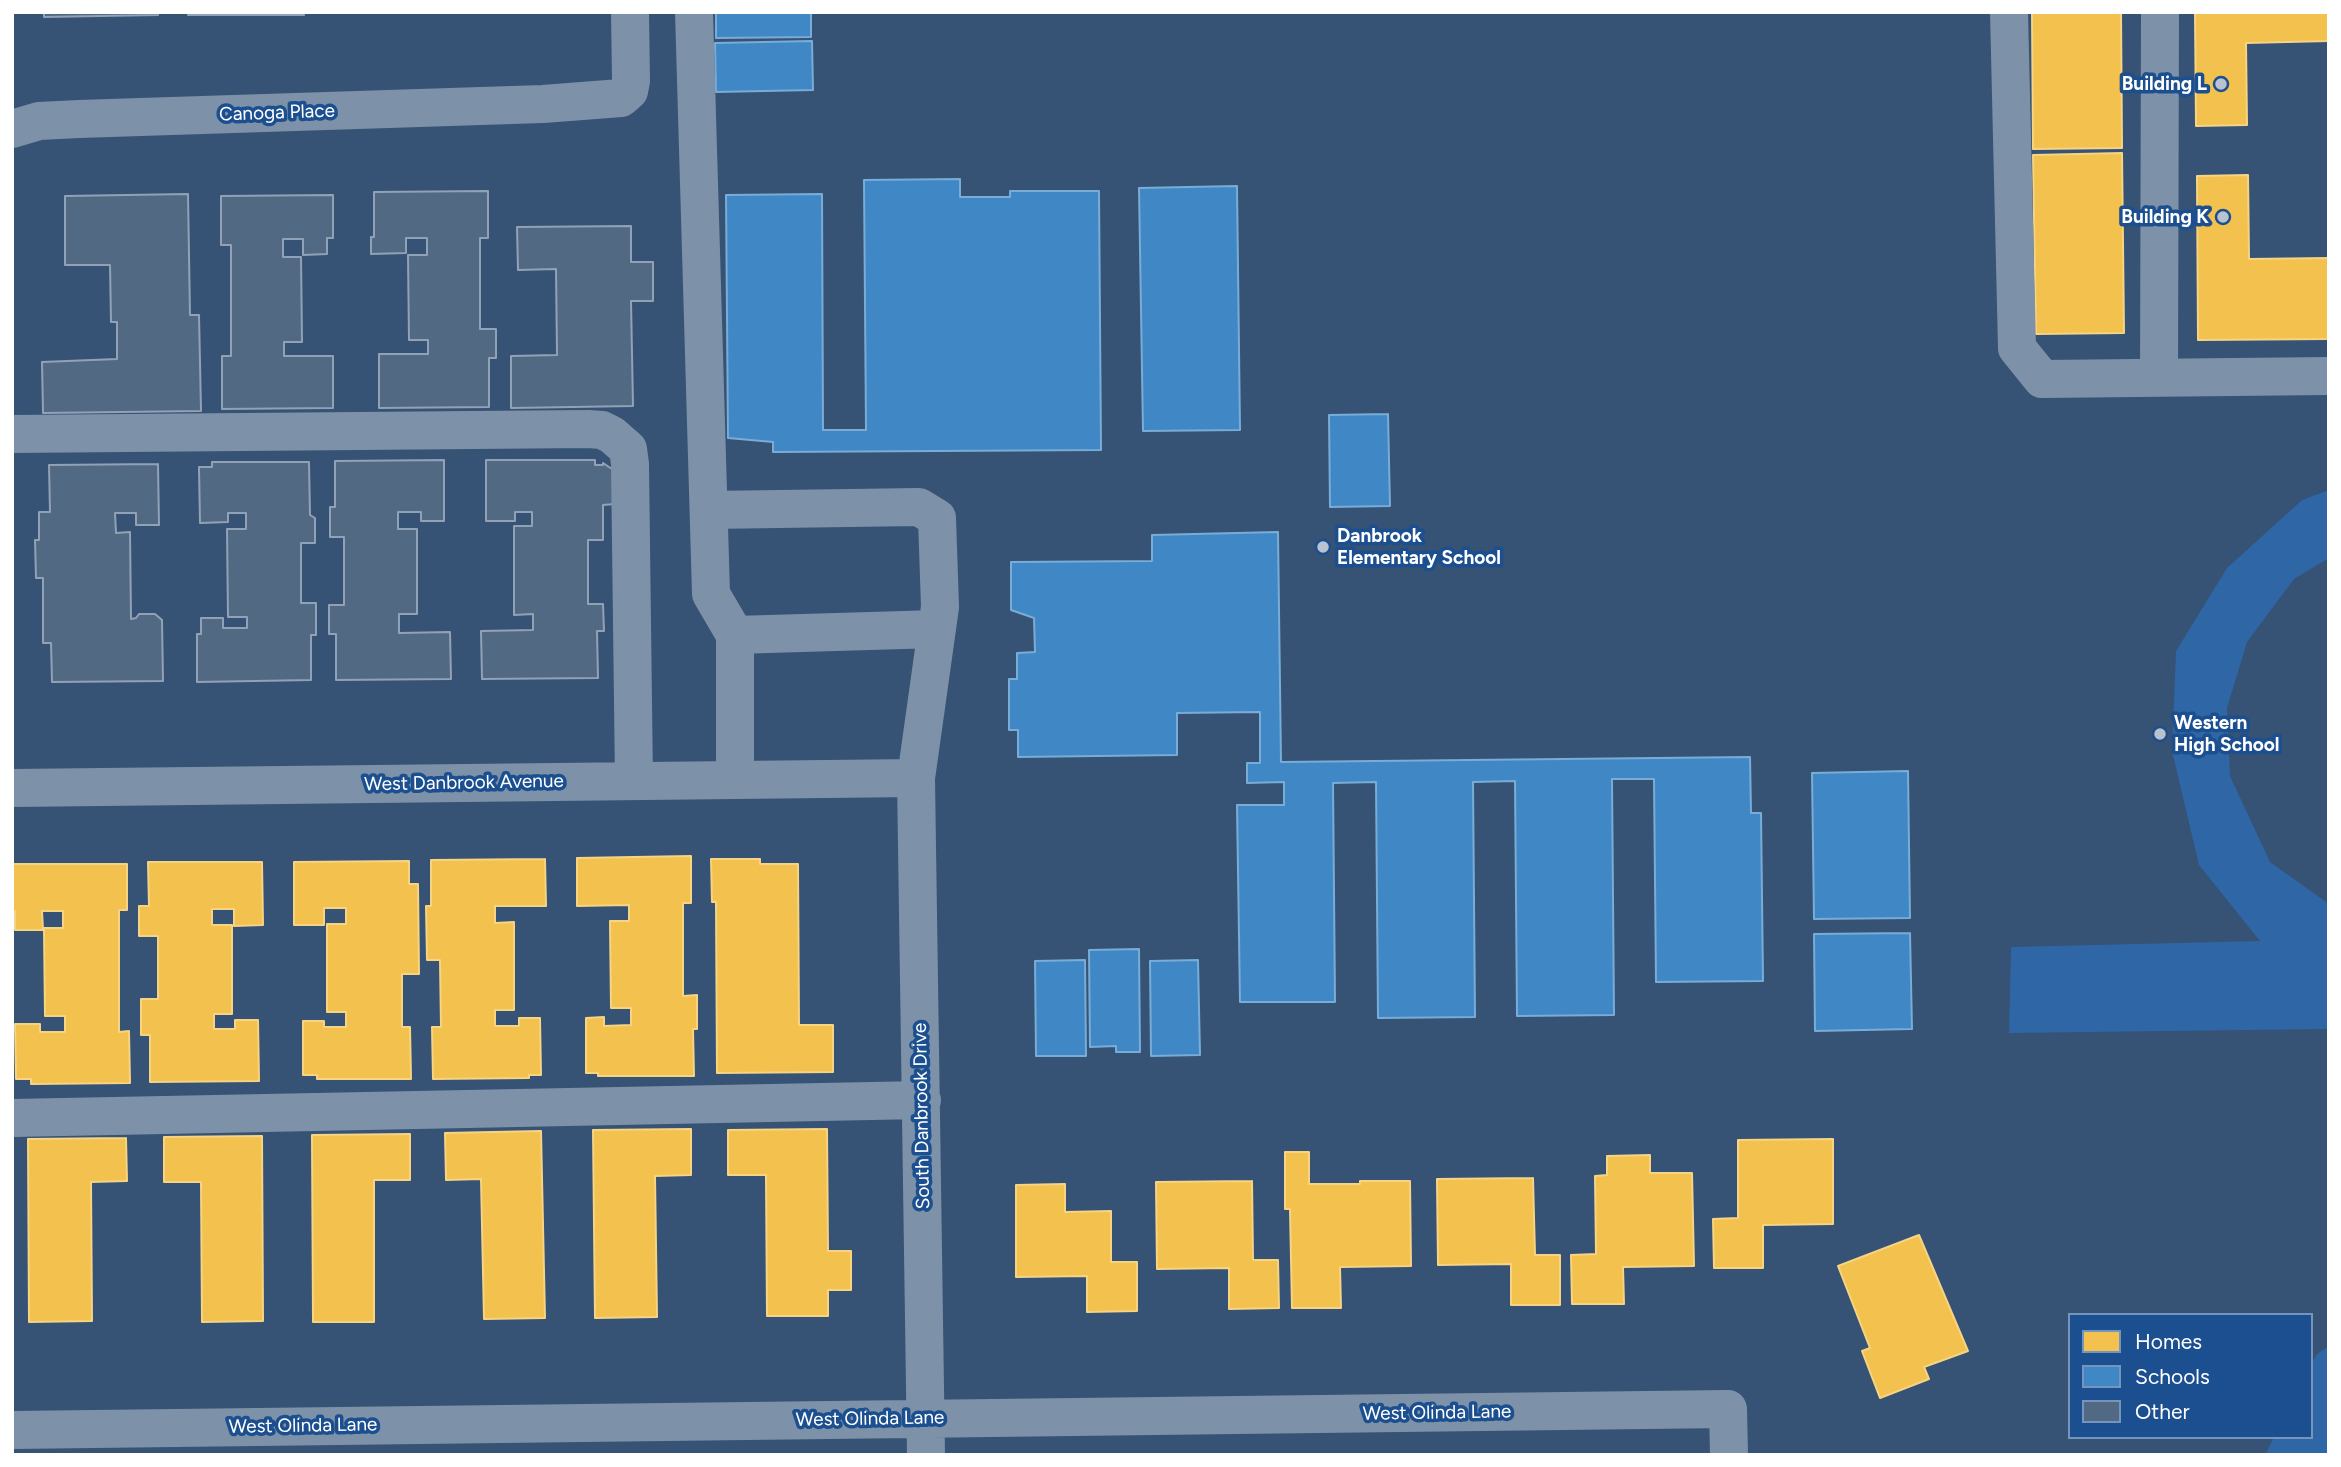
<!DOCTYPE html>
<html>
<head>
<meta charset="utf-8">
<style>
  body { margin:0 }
  #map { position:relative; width:2341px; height:1467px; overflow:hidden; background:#365274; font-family:Figtree,sans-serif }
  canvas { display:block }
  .frame { position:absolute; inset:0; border:14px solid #fff; pointer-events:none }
  .legend { position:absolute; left:2068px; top:1313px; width:245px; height:126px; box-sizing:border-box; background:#1b4f8f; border:2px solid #7695bc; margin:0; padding:9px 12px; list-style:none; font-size:21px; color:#fff }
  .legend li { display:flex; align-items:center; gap:14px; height:35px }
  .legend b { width:35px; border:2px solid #7695bc }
</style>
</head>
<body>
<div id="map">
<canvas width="2341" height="1467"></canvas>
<div class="frame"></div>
<ul class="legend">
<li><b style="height:19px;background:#f2c14e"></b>Homes</li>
<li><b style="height:19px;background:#3f88c5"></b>Schools</li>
<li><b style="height:19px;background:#526984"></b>Other</li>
</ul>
</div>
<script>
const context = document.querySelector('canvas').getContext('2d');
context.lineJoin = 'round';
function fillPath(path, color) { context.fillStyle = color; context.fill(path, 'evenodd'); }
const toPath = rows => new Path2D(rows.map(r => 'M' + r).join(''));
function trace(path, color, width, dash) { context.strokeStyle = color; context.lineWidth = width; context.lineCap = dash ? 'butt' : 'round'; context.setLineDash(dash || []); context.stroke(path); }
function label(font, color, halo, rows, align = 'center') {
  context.font = font + ' Figtree,sans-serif'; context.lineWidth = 7; context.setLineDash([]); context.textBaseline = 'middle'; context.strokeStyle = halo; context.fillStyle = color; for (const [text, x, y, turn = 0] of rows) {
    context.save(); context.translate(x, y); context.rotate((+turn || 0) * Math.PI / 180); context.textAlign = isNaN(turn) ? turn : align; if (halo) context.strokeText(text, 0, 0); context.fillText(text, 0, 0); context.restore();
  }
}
fillPath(toPath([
  [2329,490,2329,558,2294,579,2247,642,2227,708,2230,776,2270,862,2329,904,2329,1029,2009,1033,2011,947,2260,941,2199,865,2172,751,2176,651,2227,568,2302,500],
  [2329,1346,2329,1455,2265,1455,2274,1437,2311,1437,2311,1365,2317,1354]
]), '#2f66a5');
const homes = toPath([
  [2032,12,2121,12,2122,148,2033,149,2032,12],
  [2195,12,2329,12,2329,41,2246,43,2247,125,2196,126,2195,12],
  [2122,153,2124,333,2036,334,2033,155,2122,153],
  [2248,175,2249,259,2329,258,2329,339,2198,340,2197,176,2248,175],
  [691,856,691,903,683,903,683,996,697,995,697,1029,693,1029,694,1076,598,1076,598,1073,586,1073,586,1018,604,1017,604,1026,631,1025,631,1008,611,1008,610,921,629,921,629,905,577,906,577,858,691,856],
  [545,859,546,906,495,906,495,923,514,922,514,1010,495,1010,495,1026,519,1026,519,1018,540,1018,541,1075,529,1075,529,1078,433,1079,432,1027,441,1027,440,960,427,960,426,906,431,906,431,860,545,859],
  [711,859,760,859,760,864,798,864,799,1025,833,1025,833,1072,717,1073,716,902,712,902,711,859],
  [409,861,409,884,418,884,419,974,402,974,402,1027,410,1027,411,1079,317,1079,317,1075,303,1075,303,1021,324,1021,324,1027,346,1027,346,1012,327,1012,327,924,346,924,346,908,324,908,324,925,294,925,294,862,409,861],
  [148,862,262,862,263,925,234,926,234,909,212,909,212,925,232,925,232,1014,214,1014,214,1029,235,1029,235,1020,258,1020,259,1081,150,1082,150,1035,141,1035,141,999,158,999,158,936,139,936,139,906,149,906,148,862],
  [12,864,127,864,127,910,119,910,119,1032,129,1031,130,1083,31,1084,31,1079,16,1079,15,1024,40,1024,40,1032,65,1032,65,1016,45,1016,44,928,63,928,63,911,42,911,43,930,15,930,15,911,12,911,12,864],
  [691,1129,691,1175,655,1176,657,1317,595,1318,593,1130,691,1129],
  [827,1129,828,1251,851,1251,851,1290,828,1290,828,1316,767,1316,766,1175,728,1175,728,1130,827,1129],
  [541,1131,545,1318,484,1319,481,1179,446,1180,445,1133,541,1131],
  [410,1134,410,1180,374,1180,374,1322,313,1322,312,1135,410,1134],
  [262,1136,263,1321,202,1322,201,1182,164,1182,164,1137,262,1136],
  [126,1138,127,1181,91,1182,92,1321,29,1322,28,1139,126,1138],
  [1833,1139,1833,1224,1763,1225,1763,1268,1714,1268,1713,1219,1738,1218,1738,1140,1833,1139],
  [1285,1152,1309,1152,1309,1184,1360,1184,1360,1181,1410,1181,1411,1266,1340,1267,1341,1308,1292,1308,1290,1209,1285,1209,1285,1152],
  [1650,1155,1650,1173,1692,1173,1694,1266,1623,1267,1624,1304,1572,1304,1571,1255,1596,1254,1595,1176,1607,1175,1607,1156,1650,1155],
  [1533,1178,1535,1255,1560,1255,1560,1305,1511,1305,1511,1264,1438,1265,1437,1179,1533,1178],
  [1252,1181,1253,1260,1278,1260,1279,1308,1229,1309,1229,1268,1157,1269,1156,1182,1252,1181],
  [1065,1184,1065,1212,1111,1211,1111,1262,1137,1262,1137,1311,1087,1312,1087,1276,1016,1277,1016,1185,1065,1184],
  [1919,1235,1968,1351,1924,1367,1929,1379,1880,1398,1862,1351,1870,1348,1838,1266,1919,1235]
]);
fillPath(homes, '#f2c14e');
trace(homes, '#f6d483', 2);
const schools = toPath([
  [716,12,811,12,811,37,716,38,716,12],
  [812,41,813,90,716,92,715,43,812,41],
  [960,179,960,197,1010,197,1010,191,1099,191,1101,450,773,452,773,442,728,438,726,195,822,194,823,430,866,430,864,180,960,179],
  [1237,186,1240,430,1143,431,1139,188,1237,186],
  [1388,414,1390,506,1330,507,1329,415,1388,414],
  [1278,532,1281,762,1750,757,1751,813,1761,813,1763,981,1656,982,1654,779,1612,779,1614,1015,1517,1016,1515,781,1473,782,1475,1017,1378,1018,1376,782,1333,783,1335,1002,1240,1002,1237,805,1284,805,1284,782,1247,783,1247,763,1260,763,1260,712,1177,713,1177,755,1018,757,1018,730,1009,730,1009,679,1017,679,1017,653,1035,652,1034,618,1011,610,1011,562,1152,561,1152,535,1278,532],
  [1908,771,1910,918,1814,919,1812,773,1908,771],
  [1910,933,1912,1029,1815,1031,1814,934,1910,933],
  [1139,949,1140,1052,1116,1052,1116,1046,1090,1047,1089,950,1139,949],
  [1085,960,1086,1056,1036,1056,1035,961,1085,960],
  [1198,960,1200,1055,1151,1056,1150,961,1198,960]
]);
fillPath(schools, '#3f88c5');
trace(schools, '#79acd6', 2);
const building = toPath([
  [44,12,158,12,158,15,44,17,44,12],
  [188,12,304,12,304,15,188,15,188,12],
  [488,191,488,238,480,238,480,329,496,329,496,358,489,358,489,407,379,408,379,354,428,354,428,340,409,340,408,255,427,255,427,238,406,238,406,253,371,254,371,237,374,237,374,192,488,191],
  [188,194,190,315,199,315,201,411,43,413,42,362,117,359,117,322,111,322,110,265,65,265,65,196,188,194],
  [333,195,333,238,327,238,327,254,303,255,303,239,283,239,283,257,301,257,302,342,284,342,284,356,333,356,333,408,222,409,222,356,231,356,231,245,221,245,221,196,333,195],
  [631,226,631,262,653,262,653,301,631,301,633,406,511,408,511,356,557,355,556,269,518,270,517,227,631,226],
  [444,460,444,521,421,521,421,512,398,512,398,529,417,529,417,614,399,614,399,633,450,632,451,679,336,680,336,634,329,634,329,605,344,605,344,537,330,537,330,507,335,507,335,461,444,460],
  [486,460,595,460,595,465,603,465,603,463,615,471,615,504,603,505,603,540,588,540,588,604,603,604,604,631,597,631,598,678,482,679,481,631,533,630,533,614,514,615,514,526,532,526,532,512,515,512,515,521,486,521,486,460],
  [212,462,309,462,310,515,315,518,315,543,301,543,301,603,316,603,316,635,311,635,311,680,197,682,197,634,201,634,201,618,223,618,223,628,247,628,247,617,228,617,227,529,246,529,246,513,228,513,228,522,200,523,199,467,212,467,212,462],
  [158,464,159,525,136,525,136,513,115,513,116,533,130,532,131,619,136,618,139,614,155,614,162,620,163,681,52,682,51,643,43,643,43,578,36,578,35,540,39,540,39,512,50,512,49,465,158,464]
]);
fillPath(building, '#526984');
trace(building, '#92a2b6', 2);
trace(toPath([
  [694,12,711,594,735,635,735,779],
  [2009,12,2017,348,2042,379,2329,376],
  [12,129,39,121,79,119,543,104,621,98,629,91,631,81,630,12],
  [2159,378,2160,12],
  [12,434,588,429,602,430,612,435,628,449,630,464,634,781],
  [709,510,919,507,937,518,940,607,916,778,926,1455],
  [735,635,937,629],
  [12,788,916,778],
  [12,1118,922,1100],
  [12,1430,1728,1409,1729,1455]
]), '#7d92a8', 38);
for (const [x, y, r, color] of [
  [2221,84,7,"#b9c2ce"],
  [2223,217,7,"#b9c2ce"],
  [1323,547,7,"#b9c2ce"],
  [2160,734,7,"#b9c2ce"]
]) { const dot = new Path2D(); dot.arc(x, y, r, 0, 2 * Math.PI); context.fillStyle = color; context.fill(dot); trace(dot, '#1b4f8f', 2.5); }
label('bold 19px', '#fff', '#1b4f8f', [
  ["Building L",2207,84],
  ["Building K",2209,217],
  ["Danbrook",1337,536,"left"],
  ["Elementary School",1337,558,"left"],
  ["Western",2174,723,"left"],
  ["High School",2174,745,"left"]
], 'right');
label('19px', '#fff', '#1b4f8f', [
  ["Canoga Place",277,113,-2],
  ["West Danbrook Avenue",464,783,-1],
  ["South Danbrook Drive",922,1116,-91],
  ["West Olinda Lane",1437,1413,-1],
  ["West Olinda Lane",870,1419,-1],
  ["West Olinda Lane",303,1426,-1]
]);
</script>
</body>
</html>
